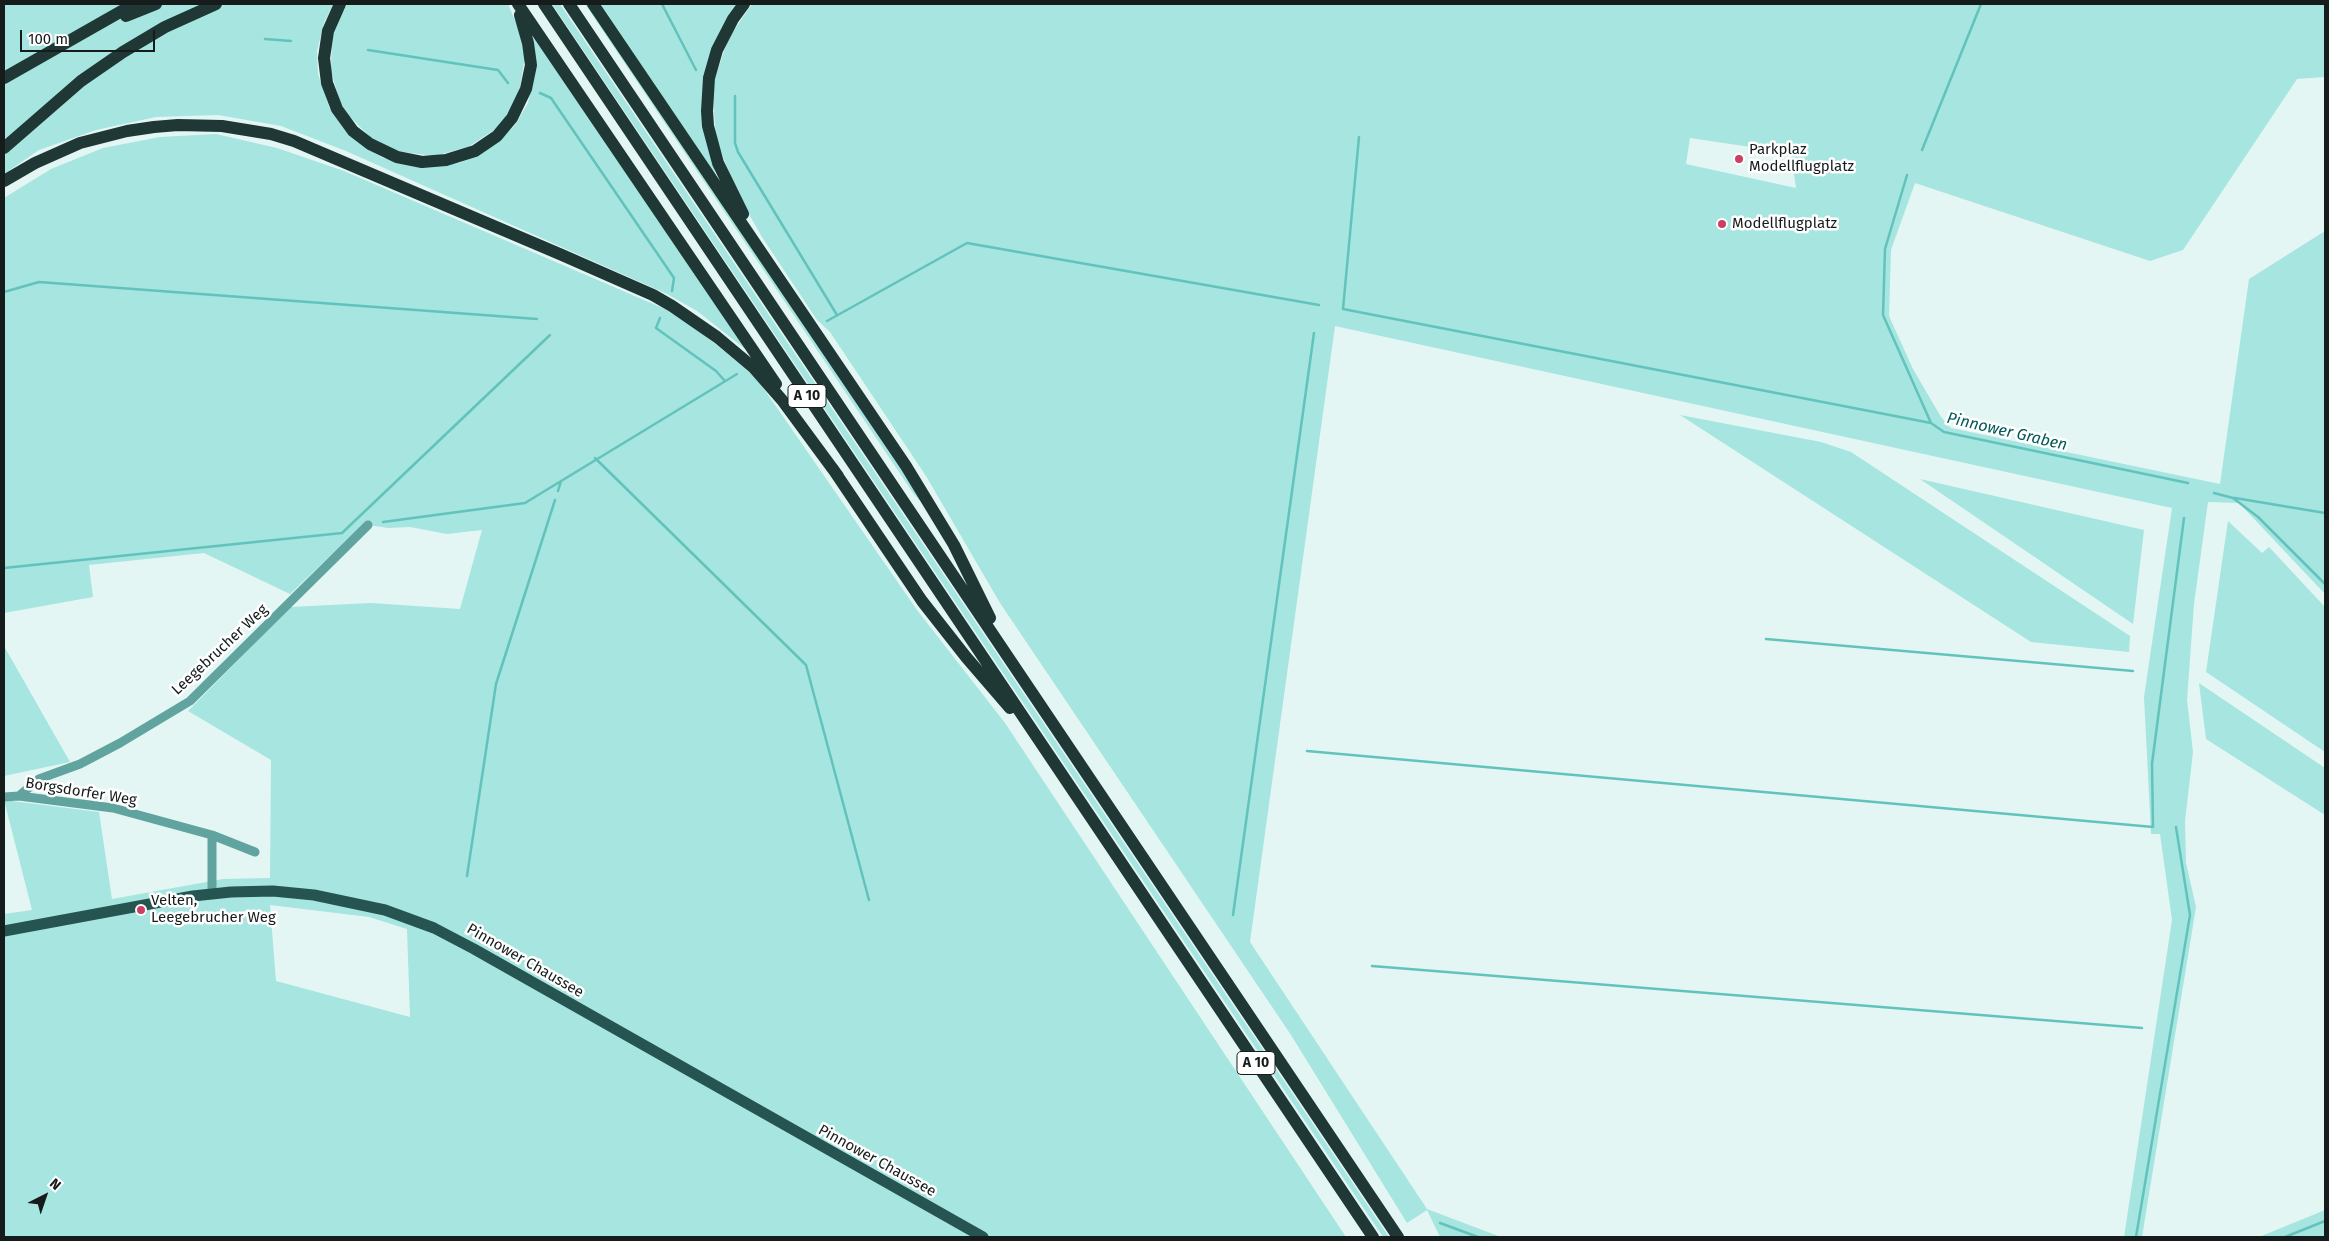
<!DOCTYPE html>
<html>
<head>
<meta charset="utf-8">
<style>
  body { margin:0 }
  #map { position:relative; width:2329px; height:1241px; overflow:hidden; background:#e4f6f4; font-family:"Fira Sans",sans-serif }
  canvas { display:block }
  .frame { position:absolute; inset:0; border:5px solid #151c1b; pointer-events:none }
  .north { position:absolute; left:20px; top:1171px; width:50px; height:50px; -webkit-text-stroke:4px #fff; paint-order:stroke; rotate:41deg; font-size:14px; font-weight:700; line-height:20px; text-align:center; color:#151c1b }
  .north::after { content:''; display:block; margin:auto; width:18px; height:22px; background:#151c1b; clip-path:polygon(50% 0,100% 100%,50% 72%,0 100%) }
  .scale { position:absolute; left:20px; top:30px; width:135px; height:22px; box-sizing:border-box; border:2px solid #151c1b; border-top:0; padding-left:6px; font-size:15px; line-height:18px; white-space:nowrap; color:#151c1b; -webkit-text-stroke:4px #fff; paint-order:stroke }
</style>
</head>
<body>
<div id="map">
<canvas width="2329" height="1241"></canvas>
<div class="frame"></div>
<div class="north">N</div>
<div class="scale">100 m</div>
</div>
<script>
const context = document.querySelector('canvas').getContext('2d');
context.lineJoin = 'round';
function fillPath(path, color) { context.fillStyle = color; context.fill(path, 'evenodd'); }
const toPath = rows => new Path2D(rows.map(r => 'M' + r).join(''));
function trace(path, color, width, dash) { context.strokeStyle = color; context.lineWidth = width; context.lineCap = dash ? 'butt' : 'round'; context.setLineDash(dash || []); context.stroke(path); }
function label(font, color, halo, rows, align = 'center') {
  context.font = font + ' "Fira Sans",sans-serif'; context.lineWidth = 5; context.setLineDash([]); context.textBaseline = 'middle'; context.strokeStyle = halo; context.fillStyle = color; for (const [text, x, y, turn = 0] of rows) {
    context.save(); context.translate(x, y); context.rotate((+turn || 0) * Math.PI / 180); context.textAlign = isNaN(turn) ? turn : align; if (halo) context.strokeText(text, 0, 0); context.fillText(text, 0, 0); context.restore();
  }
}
fillPath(toPath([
  [4,4,333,4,324,23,317,51,318,74,329,107,346,131,368,149,383,158,421,167,459,163,479,155,500,140,515,125,528,103,535,72,534,42,531,27,749,352,697,311,667,294,346,151,281,126,218,115,156,117,96,130,39,150,4,174],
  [347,4,508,4,520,32,525,58,519,92,505,118,494,130,468,147,434,156,396,151,370,137,349,116,340,102,331,71,332,35],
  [552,4,560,4,1389,1237,1383,1237],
  [585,4,589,4,922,500,920,501,913,493],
  [598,4,737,4,713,46,711,160,719,185],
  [752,4,2325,4,2325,77,2297,79,2183,250,2150,261,1915,183,1891,250,1889,316,1913,369,1941,417,1951,428,2220,484,2249,279,2325,231,2325,594,2239,503,2208,502,2194,604,2187,700,2193,752,2185,821,2186,863,2196,907,2142,1237,2124,1237,2172,920,2160,834,2151,834,2144,697,2172,508,1335,326,1250,942,1427,1209,1501,1237,1440,1237,1427,1210,1407,1223,1291,1035,1000,603,926,476,830,332,817,320,762,237,738,195,716,139,713,99,715,78,728,39],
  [1690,138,1791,153,1796,188,1686,164],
  [216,134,277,148,344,171,665,309,703,334,755,376,917,610,1005,723,1346,1237,4,1237,4,914,32,910,4,800,99,812,112,899,223,879,270,878,271,760,188,711,290,607,371,603,460,609,482,530,447,534,410,527,388,528,368,525,350,537,290,594,204,553,89,565,93,597,4,613,4,198,51,169,103,148,160,137],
  [270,905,369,917,407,929,410,1017,276,981],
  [1680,415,1821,442,1851,452,2130,636,2129,652,2031,642],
  [1920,479,2144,530,2133,624],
  [2228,521,2262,553,2269,547,2325,607,2325,752,2206,672],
  [4,646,70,762,4,776],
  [2199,683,2325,768,2325,815,2206,739],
  [2325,1210,2325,1237,2259,1237]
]), '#a6e5e0');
trace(toPath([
  [662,4,696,70],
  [265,39,291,41],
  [368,50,498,70,508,83],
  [540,93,551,98,674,278,672,291],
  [735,96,735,143,738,152,837,315],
  [1359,137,1343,309,1931,423],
  [1922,150,1981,4],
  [1907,175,1885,249,1883,315,1931,423,1944,432,2188,483],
  [4,292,39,282,537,319],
  [660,318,656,328,716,371,725,381],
  [827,321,967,243,1319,305],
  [595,458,806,665,869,900],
  [558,491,561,481],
  [2214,493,2233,498,2258,517,2325,584],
  [2235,498,2325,513],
  [383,522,525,503,737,374],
  [4,568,342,533,550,335],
  [1766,639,2133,671],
  [1307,751,2153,827,2152,764,2184,518],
  [467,876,496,684,555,500],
  [1233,915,1314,333],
  [1372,966,2142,1028],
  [1440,1223,1478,1237],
  [2136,1237,2190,915,2176,827],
  [2285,1237,2325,1221]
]), '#62c3bc', 2.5);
trace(toPath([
  [19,796,39,779,80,764,120,743,190,701,368,525],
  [4,797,19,796,113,808,212,835,255,852],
  [212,835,212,893]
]), '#61a39e', 9);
trace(toPath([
  [4,931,193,896,231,892,273,891,314,895,385,910,434,928,474,949,983,1237]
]), '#255451', 11);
trace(toPath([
  [340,4,328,31,324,58,327,83,337,109,353,131,370,144,397,157,422,162,446,160,475,151,497,136,512,118,526,89,531,65,528,43,520,15],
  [518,4,776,384],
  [544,4,1373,1237],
  [569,4,1398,1237],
  [593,4,906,466,954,545,990,618],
  [126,16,156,4],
  [4,78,134,4],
  [4,148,81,81,123,52,165,27,216,4],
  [4,181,35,163,80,143,127,131,154,127,178,125,222,126,271,134,294,141,562,255,653,295,672,306,717,337,754,368,782,400,838,476],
  [743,214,718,163,708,126,707,111,709,78,717,50,733,19,744,4],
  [833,469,922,601,966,657,1010,708]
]), '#1f3735', 12);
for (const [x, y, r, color] of [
  [1739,159,5,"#cd3e62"],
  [1722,224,5,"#cd3e62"],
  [141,910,5,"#cd3e62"]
]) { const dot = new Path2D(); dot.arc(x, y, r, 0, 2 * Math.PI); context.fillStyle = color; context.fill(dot); trace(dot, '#fff', 2); }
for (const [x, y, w] of [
  [807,396,38],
  [1256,1063,38]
]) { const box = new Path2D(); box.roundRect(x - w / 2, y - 11.5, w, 23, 4); context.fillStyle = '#fff'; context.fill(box); trace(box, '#151c1b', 1); }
label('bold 14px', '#151c1b', null, [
  ["A 10",807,396],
  ["A 10",1256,1063]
]);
label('15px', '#151c1b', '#fff', [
  ["Parkplaz",1749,150],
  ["Modellflugplatz",1749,167],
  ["Modellflugplatz",1732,224],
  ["Velten,",151,901],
  ["Leegebrucher Weg",151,918]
], 'left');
label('15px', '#151c1b', '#fff', [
  ["Leegebrucher Weg",220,650,-43],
  ["Borgsdorfer Weg",81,792,9],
  ["Pinnower Chaussee",525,961,30],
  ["Pinnower Chaussee",877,1161,29]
]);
label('italic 16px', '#005a56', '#fff', [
  ["Pinnower Graben",2007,432,13]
]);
</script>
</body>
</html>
